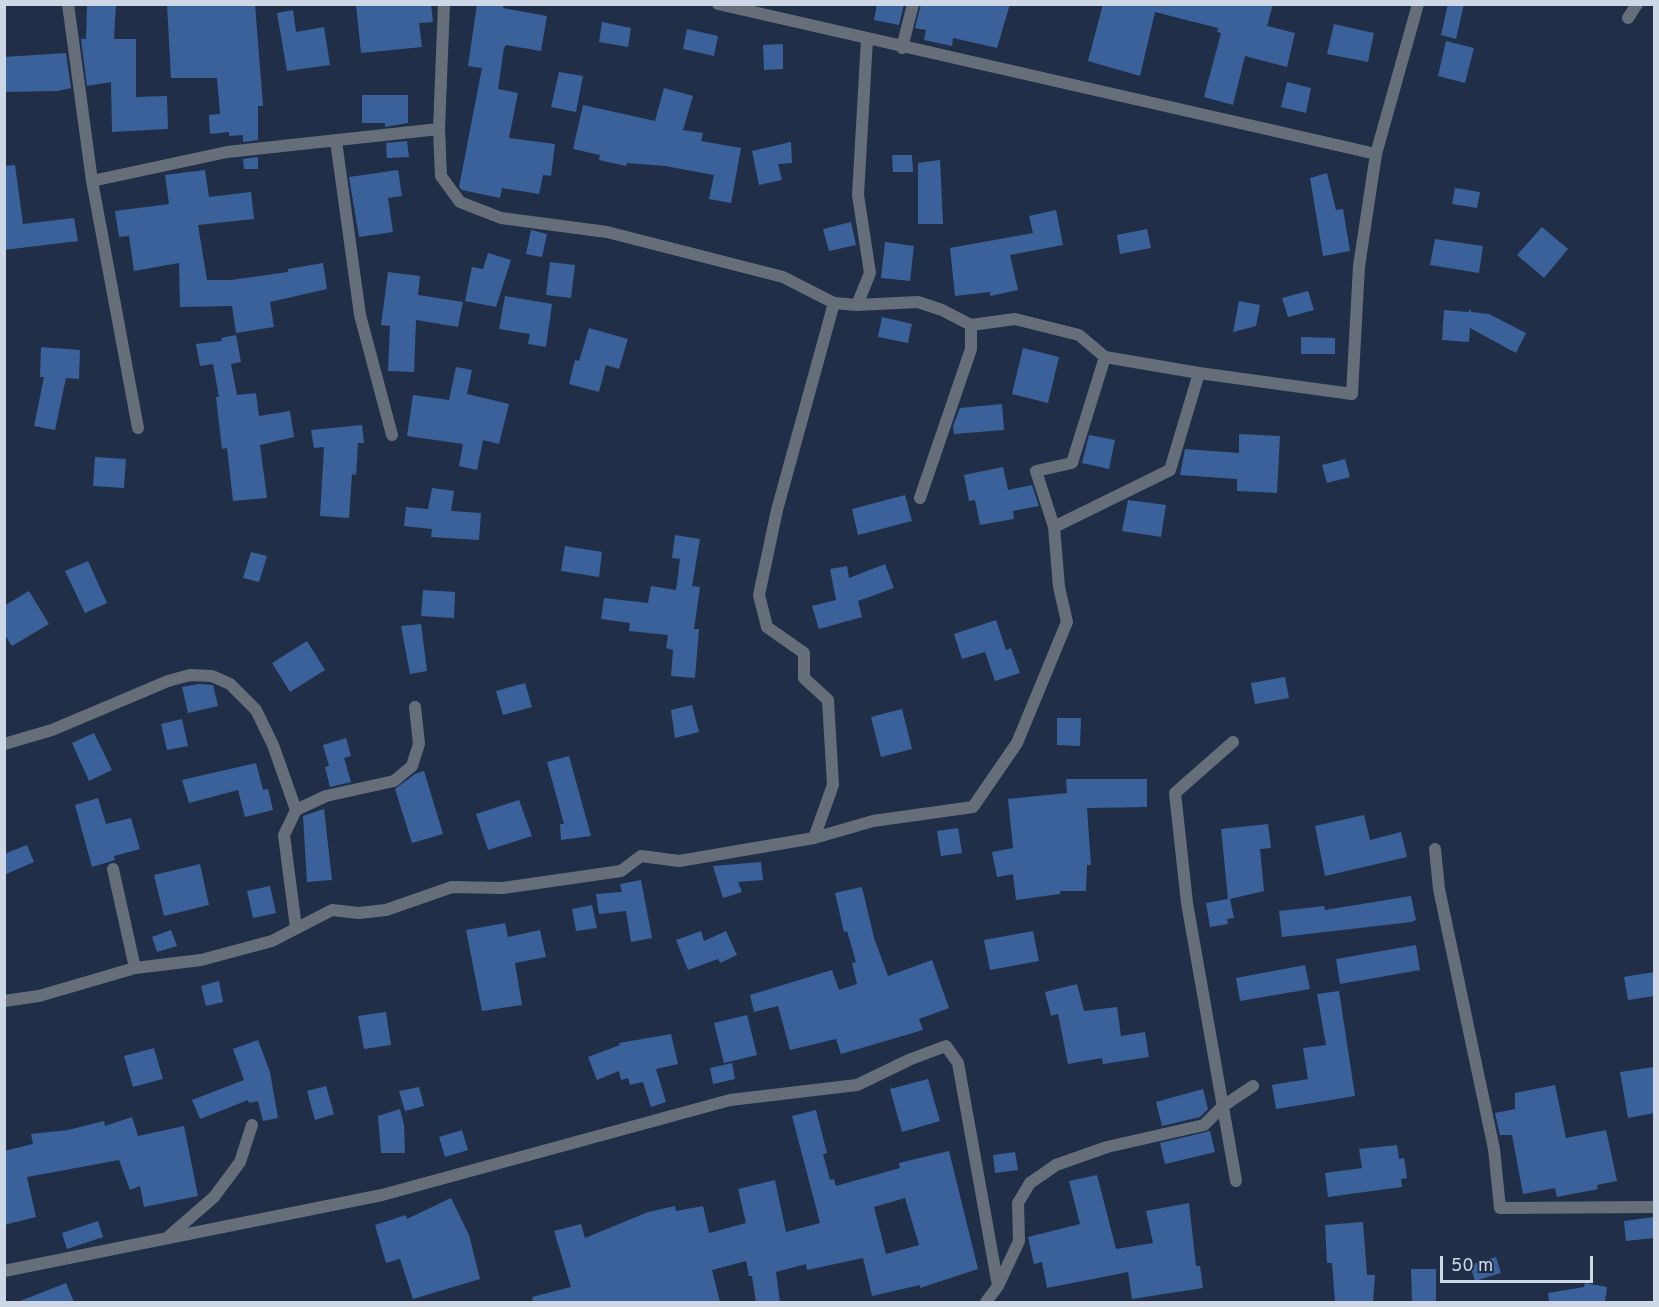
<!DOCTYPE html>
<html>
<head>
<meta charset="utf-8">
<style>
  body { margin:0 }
  #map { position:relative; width:1659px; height:1307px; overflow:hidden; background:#202f47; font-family:Overpass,sans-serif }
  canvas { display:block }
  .frame { position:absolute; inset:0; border:6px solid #cdd7e6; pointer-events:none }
  .scale { position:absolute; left:1440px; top:1256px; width:153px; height:27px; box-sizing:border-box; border:3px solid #cdd7e6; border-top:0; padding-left:8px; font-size:18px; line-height:21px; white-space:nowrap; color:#cdd7e6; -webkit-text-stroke:4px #202f47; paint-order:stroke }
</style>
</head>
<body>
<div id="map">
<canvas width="1659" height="1307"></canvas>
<div class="frame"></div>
<div class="scale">50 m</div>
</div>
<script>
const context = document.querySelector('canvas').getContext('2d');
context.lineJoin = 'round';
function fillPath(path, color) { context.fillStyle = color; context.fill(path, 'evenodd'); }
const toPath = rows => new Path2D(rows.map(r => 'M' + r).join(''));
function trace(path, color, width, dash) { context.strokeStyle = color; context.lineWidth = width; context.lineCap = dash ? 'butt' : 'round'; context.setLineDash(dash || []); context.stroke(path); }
fillPath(toPath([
  [87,4,116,4,114,39,136,39,136,97,167,96,168,129,112,132,111,82,87,86,81,39,86,39],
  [167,4,255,4,263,106,258,106,258,140,243,142,243,135,229,136,229,132,210,134,209,115,220,114,217,78,171,78],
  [356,4,431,4,433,22,419,23,422,47,361,53],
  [477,4,504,4,503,8,547,16,541,51,506,45,504,48,498,89,518,93,509,138,555,144,551,176,543,175,539,194,502,188,500,198,462,190,459,187,482,68,468,66],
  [877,4,904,4,899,25,874,20],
  [921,4,1010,4,997,48,953,38,952,46,924,40,926,30,915,28],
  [1103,4,1273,4,1267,26,1295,33,1287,67,1245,56,1233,105,1204,97,1221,33,1217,32,1218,28,1155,12,1140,76,1088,61],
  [1448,4,1464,4,1456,39,1441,35],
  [293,10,296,32,324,27,330,65,287,71,277,13],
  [602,22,631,28,628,47,599,42],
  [1334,24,1374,33,1368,62,1327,54],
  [687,29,718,36,714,56,683,49],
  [1446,41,1474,48,1465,83,1438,76],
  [783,44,783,69,764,70,763,45],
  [66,53,71,88,58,91,4,92,4,57],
  [559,72,583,76,576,112,551,107],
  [1287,82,1311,88,1306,113,1281,107],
  [664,88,693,96,683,130,703,133,701,141,741,148,731,203,709,199,714,175,665,166,627,163,626,166,599,160,600,155,573,149,583,105,655,121],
  [362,95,408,95,408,123,385,127,385,123,362,123],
  [407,141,409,157,387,158,386,143],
  [791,142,792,163,778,164,782,180,759,185,752,151],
  [892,155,912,155,913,172,893,172],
  [258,157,258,169,244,169,243,159],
  [940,160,943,224,918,224,918,163],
  [15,165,23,224,74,218,78,241,4,250,4,166],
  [205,170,209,197,251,192,254,219,198,225,207,280,231,280,288,272,288,269,323,263,327,289,270,302,274,327,236,333,232,306,180,307,179,263,134,271,129,236,119,237,115,211,169,204,165,175],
  [398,170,402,196,388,198,393,232,359,237,349,177],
  [1327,173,1336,210,1343,209,1350,251,1323,256,1310,178],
  [1455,188,1480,192,1477,208,1452,204],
  [1056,210,1063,245,1010,255,1018,290,990,296,990,292,955,296,950,248,1033,233,1029,216],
  [851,222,856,245,829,251,823,229],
  [1542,227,1568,249,1544,278,1517,255],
  [1147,229,1151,248,1120,254,1117,235],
  [531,230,547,234,542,257,526,254],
  [1435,239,1483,246,1479,273,1430,265],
  [885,242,914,246,910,281,881,278],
  [488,253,511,260,496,307,465,301,472,267,483,269],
  [550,262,575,265,571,298,546,295],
  [388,272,420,276,418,295,463,302,458,327,416,320,414,372,388,371,390,326,381,325],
  [1308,291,1314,310,1288,317,1282,298],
  [505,296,552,304,546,347,528,344,530,334,499,329],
  [1239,301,1260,305,1256,326,1233,332],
  [1471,309,1471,312,1489,314,1526,333,1516,353,1470,328,1469,342,1442,340,1444,310,1468,312],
  [882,317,912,324,908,343,878,337],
  [589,328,628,339,619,369,606,365,599,392,569,384,575,360,579,361],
  [236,335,241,362,231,364,237,395,256,393,259,416,290,411,294,437,260,445,267,498,233,501,227,448,222,449,216,397,219,397,213,364,200,366,196,344,222,341,221,338],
  [1301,337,1335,338,1335,354,1301,354],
  [41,347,80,350,79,379,66,378,55,430,34,426,44,377,40,377],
  [1023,348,1059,357,1048,403,1012,394],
  [456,367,472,370,467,394,509,404,499,444,483,440,477,470,459,466,463,444,407,436,413,395,449,400],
  [1002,404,1004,430,954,434,953,426,960,408],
  [362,425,364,443,358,443,356,475,352,474,349,518,320,516,324,447,314,448,311,430],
  [1239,434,1280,436,1277,493,1237,491,1237,479,1180,475,1185,449,1239,453],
  [1089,435,1115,440,1109,469,1082,463],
  [95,457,126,459,124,488,93,486],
  [1345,459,1350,477,1327,483,1322,465],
  [1003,467,1008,490,1032,485,1039,506,1013,511,1014,519,980,525,975,500,969,501,964,475],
  [432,488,454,491,451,511,481,513,479,540,431,537,432,529,404,526,406,507,428,509],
  [905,495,912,521,858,535,852,509],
  [1128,500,1166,505,1161,537,1122,531],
  [675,535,700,539,692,586,700,587,694,629,699,629,695,678,671,676,673,650,666,648,668,635,629,631,630,623,601,619,604,598,648,603,651,586,676,590,680,559,672,558],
  [565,546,602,552,599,577,561,571],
  [251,552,267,556,259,582,243,578],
  [88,561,107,603,85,613,65,571],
  [885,564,894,588,858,601,862,617,819,629,812,606,836,600,830,569,847,566,849,578],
  [423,590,455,592,454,618,421,616],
  [29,591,49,624,12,646,4,634,4,606],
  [996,620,1006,650,1011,648,1020,673,995,681,985,652,962,659,954,634],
  [421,624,427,671,410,674,401,626],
  [307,641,325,670,290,692,272,663],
  [1285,677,1289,698,1255,704,1251,683],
  [525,683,532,707,503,715,496,691],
  [199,684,213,685,218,706,188,713,182,687],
  [692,705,699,732,675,738,671,710],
  [902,709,912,749,881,757,871,717],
  [1057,718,1081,718,1080,746,1057,745],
  [182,719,188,746,167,750,161,724],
  [94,733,112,770,89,781,72,743],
  [346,738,351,756,344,758,351,782,330,787,325,767,329,766,323,745],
  [569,756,591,836,561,840,560,824,564,824,547,762],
  [256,763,263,790,268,789,273,810,245,817,238,790,189,803,182,780],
  [424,771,443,834,412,843,395,789,415,774],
  [1066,779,1147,779,1147,807,1087,808,1091,865,1087,865,1086,891,1060,891,1060,894,1016,900,1013,874,997,877,992,852,1013,848,1008,799,1067,793],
  [98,798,106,824,131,818,140,849,114,856,115,860,92,867,75,805],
  [519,800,532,836,488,850,476,814],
  [324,809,332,880,307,882,303,816],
  [1364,815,1370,840,1401,832,1407,857,1325,876,1315,826],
  [1268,824,1271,848,1260,849,1264,891,1230,899,1234,918,1227,919,1228,924,1210,927,1206,903,1228,899,1221,829],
  [958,828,962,853,941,856,937,831],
  [27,845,34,862,4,875,4,854],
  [761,862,763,880,738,882,742,892,723,898,713,866],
  [200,864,209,905,164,916,154,875],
  [641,880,652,938,631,942,626,911,599,914,596,894,622,892,620,884],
  [270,886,276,913,253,918,247,891],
  [862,887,874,938,888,976,932,960,949,1008,919,1019,923,1030,841,1054,836,1039,790,1050,778,1006,754,1012,750,995,832,970,839,990,857,984,852,963,856,962,847,931,844,932,835,893],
  [1411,896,1416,920,1411,922,1282,937,1279,911,1324,906,1325,910],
  [592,905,597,928,576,931,572,909],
  [505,923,508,937,540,930,546,957,515,963,522,1005,482,1011,466,930],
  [171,930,177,946,157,952,152,937],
  [701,931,704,941,726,931,737,955,720,963,718,959,688,970,676,940],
  [1033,931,1039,961,990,970,984,940],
  [1416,945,1420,970,1340,984,1336,959],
  [1305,965,1310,989,1240,1001,1236,978],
  [1654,972,1654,996,1628,1000,1624,977],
  [219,981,223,1002,206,1006,201,986],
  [1077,984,1084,1011,1117,1007,1121,1036,1145,1032,1149,1057,1103,1064,1102,1058,1068,1064,1058,1014,1051,1016,1045,992],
  [1339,991,1355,1096,1276,1109,1272,1085,1308,1079,1303,1048,1326,1045,1317,994],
  [386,1012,391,1045,364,1049,358,1016],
  [747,1015,757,1055,724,1063,714,1023],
  [671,1034,678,1064,656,1069,666,1102,651,1107,643,1082,630,1085,628,1078,621,1080,619,1071,597,1080,588,1057,620,1045,619,1043],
  [258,1040,270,1072,278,1118,263,1121,258,1101,249,1103,248,1100,200,1119,192,1100,244,1080,233,1049],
  [154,1048,163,1079,133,1087,124,1056],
  [732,1063,735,1079,713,1084,710,1068],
  [1654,1067,1654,1113,1628,1118,1620,1072],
  [928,1079,940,1121,902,1132,890,1089],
  [1555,1085,1566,1138,1606,1130,1617,1181,1597,1185,1598,1189,1557,1197,1555,1188,1523,1194,1512,1135,1500,1135,1495,1113,1515,1109,1515,1093],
  [326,1086,334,1114,315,1120,307,1091],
  [419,1087,424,1106,405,1111,399,1091],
  [1203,1089,1208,1109,1200,1117,1162,1126,1156,1102],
  [400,1109,404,1125,405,1153,381,1153,378,1116],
  [816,1110,827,1153,823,1154,830,1180,834,1179,836,1186,900,1168,899,1163,949,1151,978,1269,920,1288,920,1285,872,1296,863,1258,807,1270,806,1264,776,1272,780,1302,756,1302,752,1276,749,1276,746,1261,712,1270,720,1302,533,1302,532,1297,571,1287,554,1231,581,1224,585,1238,648,1212,675,1206,676,1211,703,1206,709,1233,746,1223,738,1189,775,1180,786,1232,820,1223,792,1116],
  [905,1198,919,1245,886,1254,874,1207],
  [132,1117,138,1136,184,1126,198,1196,144,1207,140,1186,130,1190,119,1160,27,1177,36,1217,4,1225,4,1151,33,1144,31,1134,68,1130,104,1121,105,1126],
  [462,1130,468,1150,445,1157,439,1137],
  [1210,1131,1215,1152,1165,1164,1160,1143],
  [1397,1145,1399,1159,1404,1158,1407,1178,1401,1179,1402,1187,1328,1197,1325,1173,1362,1168,1359,1149],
  [1015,1152,1018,1170,995,1173,993,1155],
  [1097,1175,1116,1249,1153,1243,1146,1211,1189,1203,1196,1266,1200,1266,1203,1288,1132,1299,1128,1272,1047,1288,1042,1262,1034,1264,1028,1237,1080,1224,1069,1181],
  [451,1198,469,1235,480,1279,413,1299,400,1259,386,1263,375,1225,406,1215,407,1219],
  [1654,1217,1654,1238,1626,1241,1624,1221],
  [98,1221,103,1237,67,1249,62,1233],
  [1363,1222,1367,1275,1375,1275,1373,1302,1335,1302,1332,1263,1327,1263,1325,1225],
  [1496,1257,1501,1273,1475,1281,1470,1265],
  [1411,1269,1436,1269,1436,1302,1412,1302],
  [66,1283,74,1302,20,1302,20,1301],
  [1585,1283,1607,1287,1605,1302,1549,1302,1548,1293,1584,1287]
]), '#3b619b');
trace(toPath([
  [68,4,92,181,138,428],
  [444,4,439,129,441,176,460,202,501,218,607,232,783,277,834,303,857,305,918,302,942,310,971,325,971,349,920,498],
  [718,4,1376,154],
  [1628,18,1637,4],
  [902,48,913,4],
  [336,141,360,315,392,435],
  [92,181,227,152,439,129],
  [857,305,870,273,858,195,867,39],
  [971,325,1015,319,1079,335,1105,357,1072,463,1036,471,1054,527,1170,470,1199,373,1352,394,1359,266,1376,154,1418,4],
  [1105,357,1199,373],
  [1233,742,1175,793,1187,903,1236,1181],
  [4,744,52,730,168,681,190,675,212,676,230,684,256,710,273,745,296,810],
  [814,838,833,785,828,700,804,678,804,653,767,627,759,595,777,510,834,303],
  [1435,849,1439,889,1494,1149,1500,1208,1654,1207],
  [113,869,135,968],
  [296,928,284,835,296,810,326,796,394,781,412,766,419,744,415,707],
  [4,1001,39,996,135,968,201,960,272,941,332,910,359,913,386,910,452,887,503,888,621,871,641,856,679,861,814,838,873,821,973,807,1017,743,1067,622,1059,587,1054,527],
  [168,1237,214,1197,240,1162,252,1125],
  [4,1271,382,1195,730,1100,857,1085,911,1059,946,1046,958,1063,998,1286],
  [986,1302,998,1286,1019,1241,1018,1203,1030,1183,1056,1165,1107,1147,1204,1125,1223,1106,1253,1086]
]), '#666e7a', 12);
</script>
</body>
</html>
